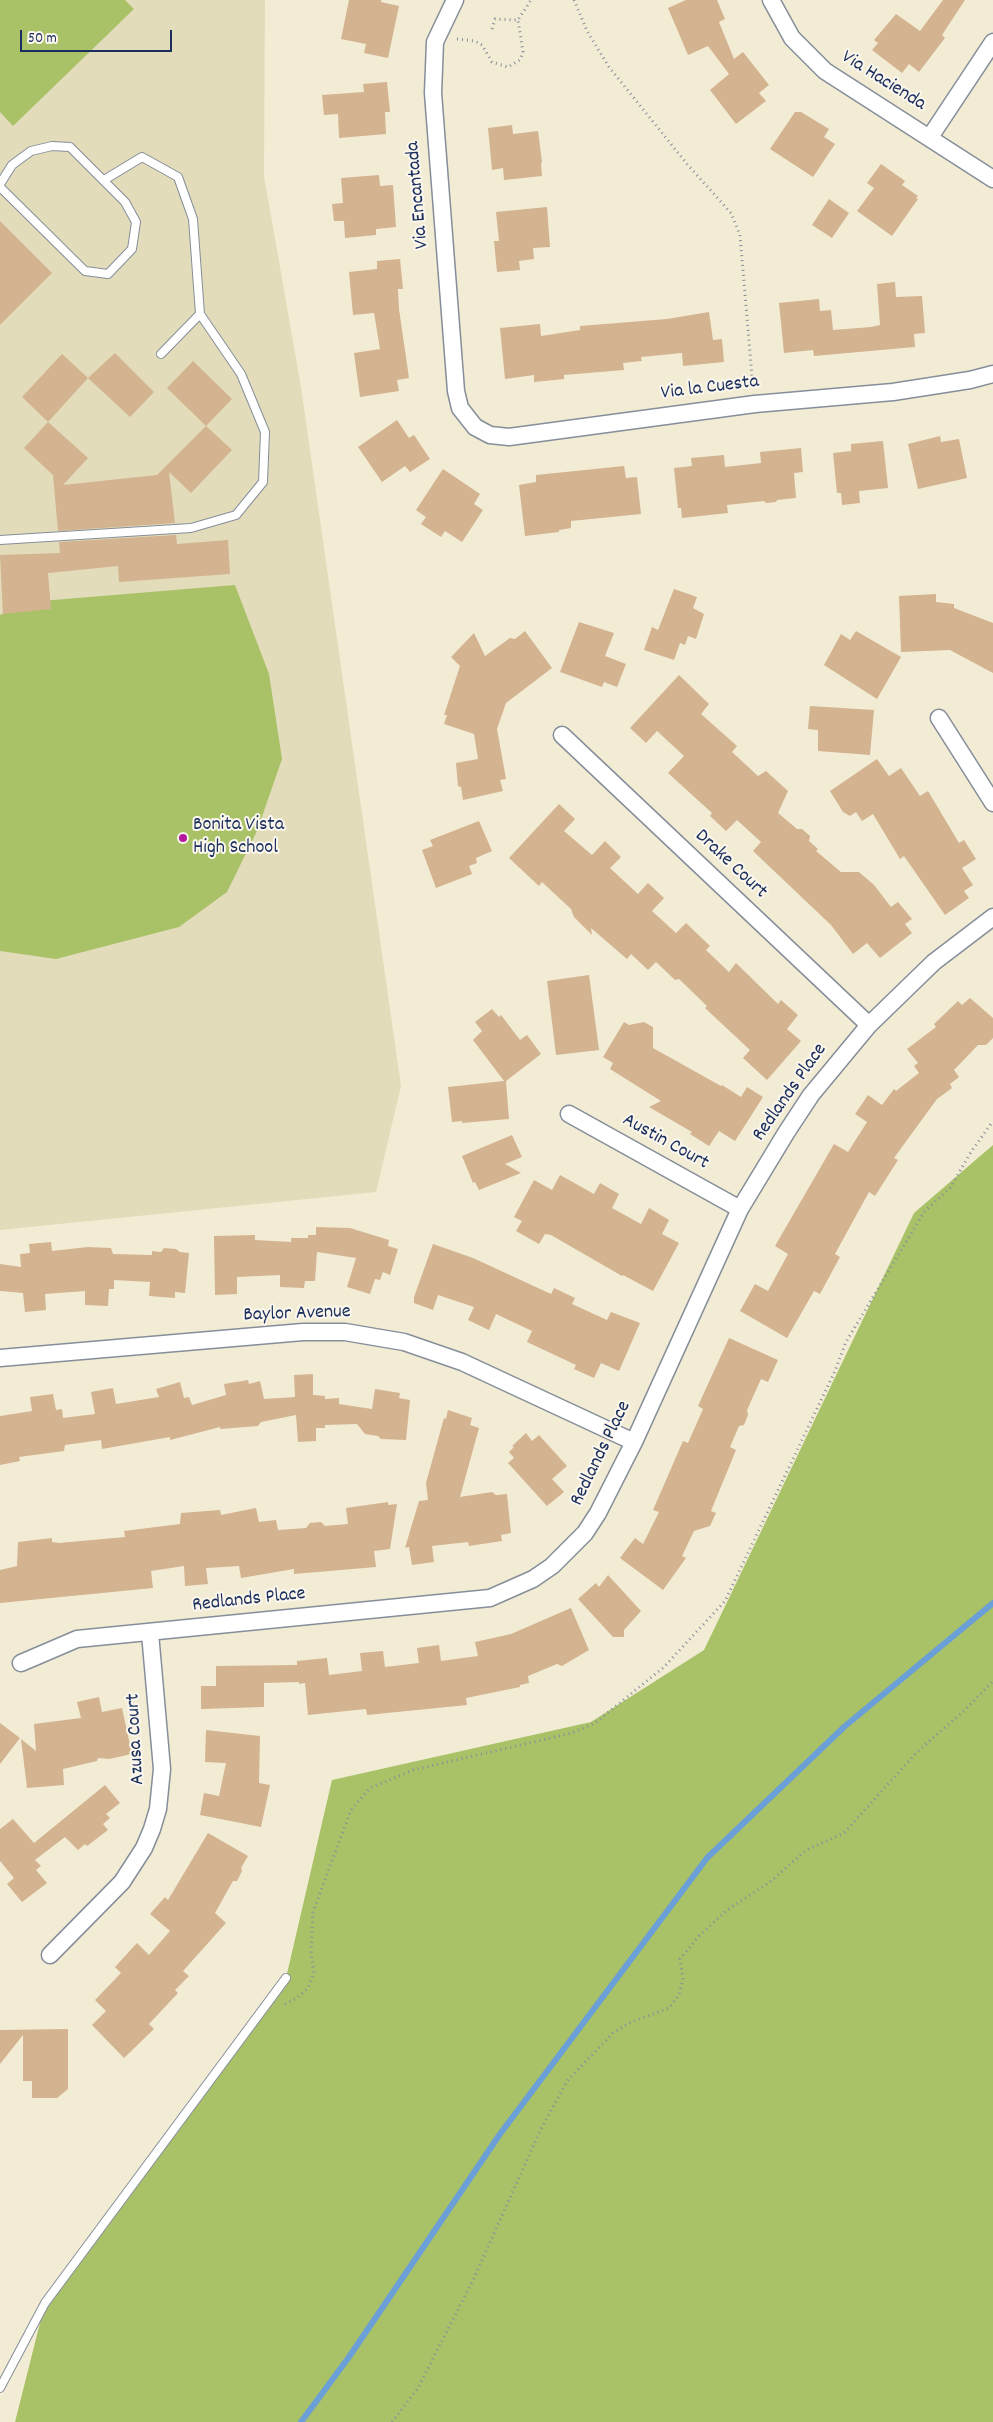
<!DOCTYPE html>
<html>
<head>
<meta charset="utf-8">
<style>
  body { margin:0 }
  #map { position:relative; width:993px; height:2422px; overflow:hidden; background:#f2ecd5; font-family:Dekko,sans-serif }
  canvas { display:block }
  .scale { position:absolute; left:20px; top:30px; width:152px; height:22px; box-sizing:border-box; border:2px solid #1b2f5e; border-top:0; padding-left:6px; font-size:15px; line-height:18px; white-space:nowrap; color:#1b2f5e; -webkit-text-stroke:4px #fbf7ec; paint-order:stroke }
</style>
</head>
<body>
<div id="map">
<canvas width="993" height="2422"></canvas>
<div class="scale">50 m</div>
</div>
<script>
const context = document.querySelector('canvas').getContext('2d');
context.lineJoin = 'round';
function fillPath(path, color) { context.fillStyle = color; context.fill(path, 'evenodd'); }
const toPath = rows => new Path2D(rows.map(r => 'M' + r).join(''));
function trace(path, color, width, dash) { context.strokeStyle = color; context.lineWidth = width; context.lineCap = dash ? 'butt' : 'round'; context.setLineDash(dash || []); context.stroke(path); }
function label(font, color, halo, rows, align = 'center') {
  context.font = font + ' Dekko,sans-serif'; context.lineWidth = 4; context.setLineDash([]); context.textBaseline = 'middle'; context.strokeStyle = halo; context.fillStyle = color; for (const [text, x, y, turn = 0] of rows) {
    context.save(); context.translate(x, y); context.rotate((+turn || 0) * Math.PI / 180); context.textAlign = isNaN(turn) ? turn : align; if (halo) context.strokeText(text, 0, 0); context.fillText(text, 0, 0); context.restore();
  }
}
fillPath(toPath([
  [0,0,265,0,264,176,301,387,401,1086,376,1192,0,1230]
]), '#e2dcba');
fillPath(toPath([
  [0,0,125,0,134,9,13,126,0,112],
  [235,585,269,674,282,759,257,831,227,892,179,927,56,959,0,951,0,615,29,602],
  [993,1145,993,2422,15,2422,45,2303,286,1978,332,1780,591,1722,704,1650,914,1213]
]), '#a9c268');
trace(toPath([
  [301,2422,349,2357,500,2134,707,1858,844,1727,993,1603]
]), '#6b9fd7', 6);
fillPath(toPath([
  [349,0,381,0,381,2,399,6,388,58,364,53,366,44,341,39],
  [686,0,717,0,725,19,719,22,734,59,743,52,769,85,759,93,766,101,736,124,710,90,729,74,708,46,688,55,668,8],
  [943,0,965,0,942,35,945,38,919,72,909,64,902,73,872,50,878,43,874,40,896,14,920,31],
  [387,82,390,112,385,112,386,134,339,138,338,114,324,115,322,95,364,92,363,84],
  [795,112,801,112,829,129,824,137,835,144,813,177,770,149],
  [512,125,513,134,538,131,542,162,541,164,542,176,504,180,503,168,492,170,488,128],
  [881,164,905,181,902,185,918,196,916,198,918,199,892,236,857,211,874,188,867,183],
  [379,175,380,186,393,185,396,227,376,229,376,235,345,238,344,221,334,221,332,204,343,203,341,178],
  [829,199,849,213,832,238,812,225],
  [547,207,550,247,533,248,534,259,519,261,520,270,497,272,494,241,499,241,496,212],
  [0,221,52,273,0,325],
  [400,259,403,289,398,289,399,309,409,378,397,380,399,391,360,397,354,353,380,349,374,313,353,315,349,272,377,269,377,261],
  [895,282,896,297,922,296,925,333,914,334,915,347,814,356,813,350,784,353,779,303,819,299,820,311,831,310,833,330,871,327,880,325,877,284],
  [709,312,713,340,722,339,724,362,683,366,682,353,641,357,642,361,623,363,624,370,564,375,564,379,534,382,534,375,505,379,500,328,540,324,541,336,580,330,580,326,667,319],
  [115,353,154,392,130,417,88,378],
  [62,354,88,378,48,422,22,397],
  [193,361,232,399,206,426,167,388],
  [397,420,409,438,414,435,430,459,410,472,405,466,382,482,358,447],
  [48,422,88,458,63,485,157,475,206,426,232,450,191,493,169,472,175,523,58,531,53,475,24,448],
  [940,436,941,442,959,439,967,478,918,489,908,444],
  [883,441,888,488,859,491,860,503,842,505,841,493,837,493,833,453,851,451,851,444],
  [801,448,803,472,794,473,796,498,777,500,776,502,766,503,764,501,727,505,728,513,682,518,681,508,678,508,674,468,692,466,691,458,724,455,725,467,761,463,760,452],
  [624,466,626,478,637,477,641,514,571,521,571,528,559,530,559,532,525,536,519,485,536,482,536,475],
  [443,469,480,494,474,504,483,510,462,542,445,531,441,537,421,524,426,517,416,510],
  [176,535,177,544,228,540,230,574,119,582,118,566,48,573,51,609,3,614,0,555,60,553,59,542],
  [674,589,697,597,693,608,704,614,696,639,688,636,685,645,680,643,674,660,644,650,652,627,658,630],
  [936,594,936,602,954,604,954,608,993,623,993,673,950,650,901,652,899,596],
  [579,622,614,633,605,656,626,664,617,687,604,682,602,687,560,672],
  [525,631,552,668,506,703,497,729,506,779,500,780,503,791,463,800,461,787,458,786,456,763,478,759,474,734,444,724,447,715,444,715,460,666,451,657,474,633,485,656,510,638,515,639],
  [856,631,901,657,877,699,824,665,841,634,850,640],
  [679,675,709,704,701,714,737,746,732,752,758,776,766,771,788,791,778,813,797,829,802,829,810,836,809,841,818,849,816,851,841,872,859,872,874,885,891,907,898,902,912,919,905,924,912,933,880,958,867,943,853,954,831,925,753,851,761,842,737,820,726,831,710,816,712,813,668,773,684,756,657,731,646,743,630,728],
  [810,706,874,710,870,755,818,751,818,730,808,729],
  [877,759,889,776,901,768,920,796,928,791,959,843,964,840,976,859,962,868,973,885,964,891,969,898,945,915,904,856,900,859,873,814,862,821,856,812,850,816,843,812,830,791],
  [559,804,575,819,564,831,592,855,605,841,621,857,610,868,638,894,648,883,664,898,652,911,676,933,686,923,710,946,706,950,729,972,736,963,778,1004,781,1000,798,1015,787,1029,801,1041,767,1080,743,1058,750,1050,705,1008,707,1006,679,979,675,980,656,962,648,970,631,954,627,959,591,928,592,935,574,917,571,909,542,882,539,886,509,858],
  [479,821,492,851,476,858,477,863,469,866,472,874,436,888,422,850,433,846,430,840],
  [589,975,599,1050,556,1055,547,981],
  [970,998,993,1018,993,1038,986,1045,978,1045,954,1070,959,1077,950,1084,952,1088,937,1099,894,1158,898,1160,875,1196,869,1192,835,1254,840,1257,820,1294,814,1291,787,1338,740,1311,755,1284,768,1291,788,1254,775,1246,834,1144,848,1152,867,1122,855,1114,868,1095,882,1105,894,1089,896,1091,919,1073,914,1066,918,1063,907,1049,936,1027,934,1024,958,1001,962,1005],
  [492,1009,499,1017,501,1015,520,1040,527,1035,541,1054,506,1081,509,1119,462,1123,462,1121,452,1122,448,1087,504,1081,473,1040,482,1031,475,1022],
  [624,1022,629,1025,644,1022,653,1027,653,1048,721,1086,722,1085,741,1097,747,1087,763,1097,735,1141,719,1131,709,1146,690,1134,692,1132,649,1107,661,1101,610,1069,613,1063,603,1057],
  [512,1135,522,1157,505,1164,521,1173,479,1190,475,1182,473,1183,462,1156],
  [560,1175,594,1194,600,1183,619,1194,612,1208,641,1224,649,1208,669,1220,662,1234,679,1243,653,1291,623,1275,622,1276,551,1235,545,1234,539,1244,516,1231,522,1221,514,1217,534,1180,552,1190],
  [316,1227,350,1228,389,1240,388,1246,398,1249,390,1275,383,1272,380,1280,375,1279,370,1294,347,1287,356,1258,317,1252,315,1281,305,1281,304,1288,280,1287,280,1275,237,1277,237,1294,215,1295,214,1236,255,1235,255,1240,291,1242,291,1238,308,1238,308,1235,316,1235],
  [51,1242,52,1251,88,1247,111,1248,113,1254,152,1255,152,1251,161,1252,164,1248,176,1249,180,1252,189,1253,185,1293,175,1292,175,1298,149,1296,150,1282,114,1280,114,1289,109,1289,108,1306,85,1305,85,1291,45,1294,46,1310,25,1312,23,1293,0,1291,0,1264,21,1267,20,1254,30,1253,29,1244],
  [433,1244,473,1258,551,1294,554,1288,575,1298,572,1304,607,1320,611,1312,640,1323,619,1371,601,1363,594,1378,574,1369,576,1365,527,1342,532,1331,496,1314,489,1330,468,1320,474,1307,438,1295,433,1310,414,1303,414,1297],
  [729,1338,778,1360,768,1382,761,1379,747,1410,748,1415,744,1425,739,1426,730,1447,736,1450,711,1511,716,1513,710,1526,694,1531,682,1556,686,1558,663,1590,620,1558,635,1538,643,1544,659,1512,653,1510,683,1441,688,1443,703,1409,698,1406],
  [313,1374,313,1395,325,1396,325,1399,339,1398,339,1404,372,1409,375,1389,400,1393,399,1398,410,1400,406,1440,381,1439,378,1436,365,1434,357,1424,325,1425,325,1428,316,1428,316,1441,298,1442,296,1415,261,1422,258,1426,220,1429,220,1427,170,1440,170,1437,102,1449,101,1440,65,1445,64,1451,19,1457,20,1461,0,1465,0,1416,32,1411,30,1397,53,1394,56,1410,62,1409,63,1418,95,1414,91,1392,113,1388,116,1404,159,1397,156,1389,180,1382,184,1398,189,1397,192,1405,226,1395,224,1384,248,1380,249,1384,260,1381,264,1399,295,1397,294,1375],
  [448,1410,472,1418,470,1425,479,1428,460,1497,492,1492,496,1495,507,1494,511,1533,501,1535,502,1541,469,1546,468,1542,432,1546,434,1562,412,1565,409,1547,405,1548,419,1501,428,1500,426,1483,444,1418,446,1419],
  [526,1433,532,1441,539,1435,567,1466,552,1479,564,1492,547,1506,508,1463,514,1458,509,1452,514,1447,512,1446],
  [388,1502,388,1505,397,1504,390,1549,374,1551,376,1567,294,1574,294,1569,241,1578,239,1566,206,1568,208,1584,185,1586,184,1566,151,1571,153,1588,0,1603,0,1570,17,1566,18,1542,52,1538,52,1542,59,1543,125,1537,124,1531,180,1524,181,1513,220,1510,221,1515,256,1508,259,1522,276,1520,278,1530,306,1528,310,1523,321,1522,325,1526,348,1524,346,1508],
  [608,1575,641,1611,624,1630,624,1637,613,1637,578,1599,596,1583,599,1587],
  [571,1608,589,1650,562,1666,557,1664,528,1676,529,1683,520,1685,520,1687,466,1698,467,1705,367,1715,366,1709,308,1715,305,1683,299,1684,299,1682,264,1683,264,1707,201,1709,201,1686,216,1686,216,1666,297,1665,297,1661,327,1658,329,1675,362,1671,360,1653,383,1651,385,1667,419,1663,417,1648,439,1645,441,1661,478,1656,475,1642,511,1634],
  [99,1697,102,1712,122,1708,132,1754,109,1759,98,1758,97,1761,63,1769,64,1785,27,1788,21,1739,36,1751,34,1724,81,1718,77,1702],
  [0,1723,20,1738,0,1764],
  [206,1730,260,1736,259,1783,270,1785,261,1827,200,1815,204,1793,219,1796,226,1763,205,1762],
  [105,1785,120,1803,106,1814,110,1818,103,1824,108,1830,87,1846,85,1844,78,1850,65,1837,35,1860,41,1866,36,1870,47,1883,22,1902,7,1884,14,1878,0,1861,0,1829,13,1819,34,1843],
  [208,1833,248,1856,241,1868,242,1871,237,1881,233,1881,215,1913,226,1923,183,1971,189,1976,175,1990,178,1993,149,2024,154,2029,124,2058,92,2025,106,2011,95,2000,121,1973,115,1967,137,1943,149,1955,170,1931,150,1914,165,1897,168,1900],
  [68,2029,68,2089,57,2098,32,2098,32,2081,23,2081,23,2035,0,2064,0,2030]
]), '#d3b390');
const lane = toPath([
  [0,184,12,165,31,151,52,146,70,147,125,202,136,222,132,249,108,274,85,271,0,187],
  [161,354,200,314],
  [0,540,191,528,236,515,263,482,265,432,241,374,200,314,193,219,178,177,142,157,104,180],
  [0,2388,45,2303,286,1978]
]);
const street = toPath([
  [455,0,435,42,433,93,456,391,460,408,475,427,490,435,509,437,755,404,893,392,970,380,993,374],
  [771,0,792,38,825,71,993,179],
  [930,137,993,42],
  [939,718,993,803],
  [562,735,869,1025],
  [569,1114,740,1209],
  [0,1358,303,1332,345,1332,404,1342,462,1362,634,1442],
  [21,1663,77,1639,490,1598,533,1579,552,1566,585,1533,598,1513,634,1442,740,1209,786,1133,811,1095,869,1025,934,962,993,917],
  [50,1955,122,1882,144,1848,152,1829,158,1809,162,1769,150,1633]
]);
trace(lane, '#868e9a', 10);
trace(street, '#868e9a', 19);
trace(toPath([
  [574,0,587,31,609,67,687,164,731,213,740,235,753,388],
  [492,29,495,19,518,20,531,0],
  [457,39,475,41,482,45,492,62,508,67,520,60,523,52,518,20],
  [285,2004,297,1998,308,1988,314,1973,311,1953,313,1912,351,1810,370,1788,413,1770,572,1733,595,1723,664,1667,725,1601,835,1371,846,1342,924,1212,950,1188,971,1152,993,1121],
  [392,2422,418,2388,474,2278,540,2131,567,2081,613,2033,631,2022,669,2008,679,1995,683,1979,680,1959,699,1936,727,1910,770,1882,806,1850,844,1833,918,1751,967,1708,993,1681]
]), '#868e9a', 3, [1, 4]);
trace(lane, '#fff', 8);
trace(street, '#fff', 16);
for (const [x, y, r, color] of [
  [183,838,5,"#b5179e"]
]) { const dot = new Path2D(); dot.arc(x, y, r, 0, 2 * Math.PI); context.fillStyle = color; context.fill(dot); trace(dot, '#fbf7ec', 2); }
label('20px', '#1b2f5e', '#fbf7ec', [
  ["Via Hacienda",883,82,32],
  ["Via Encantada",419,195,-95],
  ["Via la Cuesta",710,389,-7],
  ["Drake Court",730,865,43],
  ["Redlands Place",791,1093,-55],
  ["Austin Court",665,1143,29],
  ["Baylor Avenue",297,1315,-2],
  ["Redlands Place",602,1454,-64],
  ["Redlands Place",249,1601,-6],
  ["Azusa Court",137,1739,-93]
]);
label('20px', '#1b2f5e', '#fbf7ec', [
  ["Bonita Vista",193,826],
  ["High School",193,849]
], 'left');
</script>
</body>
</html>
